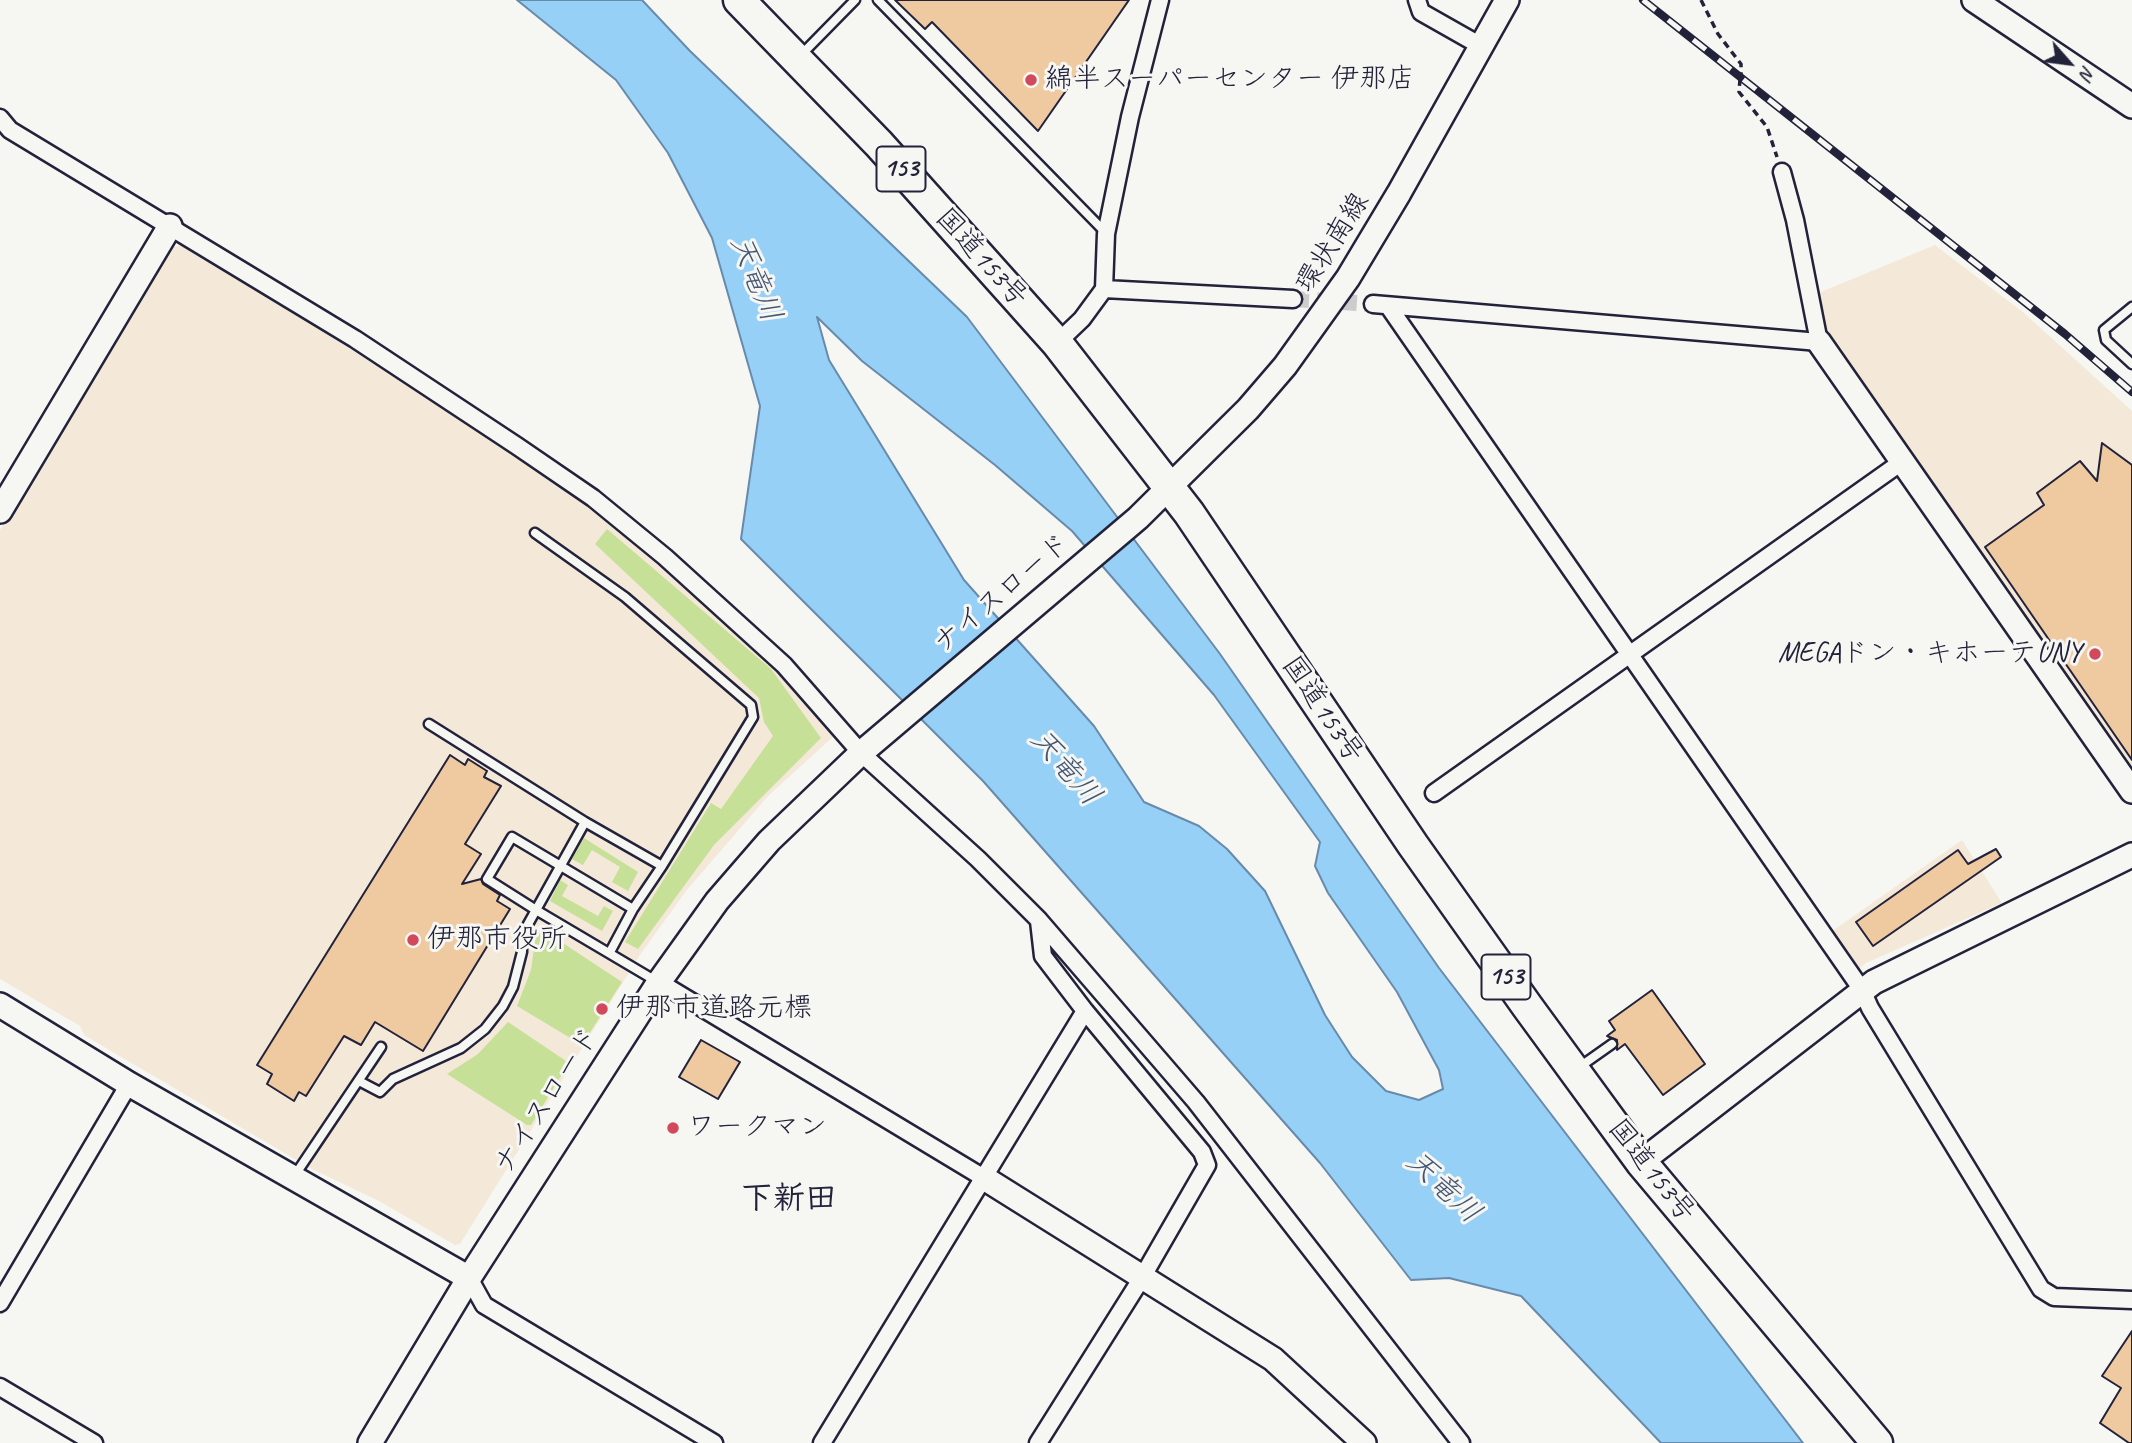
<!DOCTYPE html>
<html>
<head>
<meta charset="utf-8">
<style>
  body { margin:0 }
  #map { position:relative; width:2132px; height:1443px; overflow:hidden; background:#f6f6f2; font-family:Caveat,sans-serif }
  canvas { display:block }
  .north { position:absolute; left:2034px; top:28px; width:70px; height:70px; -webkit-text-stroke:5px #f6f6f2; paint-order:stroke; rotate:118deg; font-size:19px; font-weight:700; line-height:28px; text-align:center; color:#22223b }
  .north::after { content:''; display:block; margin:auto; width:24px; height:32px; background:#22223b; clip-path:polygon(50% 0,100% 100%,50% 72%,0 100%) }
</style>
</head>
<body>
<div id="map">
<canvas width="2132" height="1443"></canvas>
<div class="north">N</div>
</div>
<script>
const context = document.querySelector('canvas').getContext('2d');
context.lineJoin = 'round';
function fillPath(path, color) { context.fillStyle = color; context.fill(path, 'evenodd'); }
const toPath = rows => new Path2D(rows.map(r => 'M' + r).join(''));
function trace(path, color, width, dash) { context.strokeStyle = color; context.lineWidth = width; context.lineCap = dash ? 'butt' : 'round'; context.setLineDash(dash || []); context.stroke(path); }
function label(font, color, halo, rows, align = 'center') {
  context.font = font + ' Caveat,"Klee One",sans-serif'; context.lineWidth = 6; context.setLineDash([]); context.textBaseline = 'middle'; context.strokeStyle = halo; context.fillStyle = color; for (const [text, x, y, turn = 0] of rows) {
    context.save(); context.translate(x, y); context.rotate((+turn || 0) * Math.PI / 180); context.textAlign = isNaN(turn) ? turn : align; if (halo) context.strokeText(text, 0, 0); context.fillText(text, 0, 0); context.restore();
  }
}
fillPath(toPath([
  [184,244,494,440,610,522,779,669,835,735,768,796,686,891,640,955,460,1244,455,1245,379,1201,310,1168,84,1035,80,1026,0,979,0,530,168,249],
  [1935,245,2024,313,2132,411,2132,766,1824,335,1816,294],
  [1962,840,2002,903,1866,963,1857,970,1831,932]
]), '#f4e8d9');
fillPath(toPath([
  [607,529,771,669,821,738,714,845,638,949,625,942,711,803,721,809,773,736,764,722,759,698,595,544],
  [584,838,638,872,628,891,612,882,620,867,592,850,583,865,572,859],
  [560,880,568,885,562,896,598,916,604,906,613,911,602,931,550,901],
  [543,930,622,982,582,1045,517,1006,531,970,536,934],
  [508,1022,569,1063,531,1125,527,1125,447,1074,478,1054]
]), '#c6e197');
const water = toPath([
  [517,0,642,0,690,51,967,317,1220,654,1439,968,1803,1443,1661,1443,1521,1296,1449,1278,1411,1280,1320,1163,983,781,741,539,760,406,712,238,668,153,616,80,517,0],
  [817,317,862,361,995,465,1072,531,1214,695,1320,842,1315,866,1328,893,1397,992,1439,1070,1443,1089,1419,1100,1386,1091,1352,1057,1325,1015,1265,891,1227,849,1199,826,1144,802,1094,726,964,580,829,360,817,317]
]);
fillPath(water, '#96d0f6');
trace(water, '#688aab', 2);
const building = toPath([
  [895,0,1129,0,1038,131,932,22,925,29,895,0],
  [2102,443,2132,465,2132,760,1985,547,2044,505,2037,493,2080,461,2097,481,2102,443],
  [450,755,465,765,468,759,487,771,484,777,501,786,465,844,481,854,462,884,481,879,483,884,500,895,497,901,510,909,423,1051,375,1022,361,1045,344,1036,306,1096,299,1092,294,1101,267,1084,272,1074,257,1065,450,755],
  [1996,849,2001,857,1873,946,1856,922,1958,850,1968,864,1996,849],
  [1652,990,1705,1064,1663,1095,1625,1044,1617,1050,1617,1040,1607,1036,1615,1030,1609,1021,1652,990],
  [701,1040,740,1062,718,1099,679,1077,701,1040],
  [2132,1331,2132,1443,2129,1443,2100,1423,2121,1388,2102,1376,2132,1331]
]);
fillPath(building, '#efc99f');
trace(building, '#22223b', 2);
trace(toPath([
  [1293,299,1373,304]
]), '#cccccd', 16, [16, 8]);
const lane = toPath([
  [878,0,1106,233],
  [801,55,855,0],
  [2132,307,2104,330,2106,340,2132,364],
  [535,533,625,597,751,705,753,717,662,866,633,909,610,952],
  [429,724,585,822,662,866],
  [633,909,512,837,487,879,536,910,656,981],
  [1578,1068,1612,1044],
  [359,1081,380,1092,393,1079,461,1048,485,1029,503,1006,513,987,522,952,522,935,585,822],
  [295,1175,381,1047]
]);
const street = toPath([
  [1417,0,1421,12,1481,46],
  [0,118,10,130,355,339,517,446,593,498,665,557,784,665,861,753,978,859,1039,920,1196,1102,1461,1443],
  [1104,289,1106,234,1130,117,1160,0],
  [1373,304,1819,342,1795,220,1782,172],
  [1389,307,1862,990,1870,1008,2041,1289,2054,1297,2132,1300],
  [1057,343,1082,319,1104,289,1293,299],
  [1434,793,1903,461],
  [659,982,984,1178],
  [469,1278,484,1305,714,1443],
  [0,1303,129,1084],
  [0,1387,94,1443],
  [822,1443,1085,1011,1043,956,1039,921],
  [1038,1443,1143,1276,1207,1165,1202,1152,1085,1011]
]);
const secondary = toPath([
  [1974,0,2132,106],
  [1819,342,2132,791],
  [0,511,170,226],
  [0,1005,129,1084,469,1278],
  [1641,1162,1874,982,2132,855],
  [984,1178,1273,1359,1364,1443],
  [370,1443,469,1278,659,982,717,901,769,841,861,753,1138,518,1248,409,1285,366,1348,278,1399,193,1507,0]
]);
const highway = toPath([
  [739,0,879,144,1057,343,1189,513,1413,845,1527,1006,1641,1162,1877,1443]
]);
trace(lane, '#22223b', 13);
trace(street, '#22223b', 21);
trace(secondary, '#22223b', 28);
trace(highway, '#22223b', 35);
trace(toPath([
  [1701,0,1718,34,1741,64,1741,74],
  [1740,79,1739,92,1767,127,1777,157]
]), '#22223b', 3.5, [7, 5]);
trace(lane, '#f6f6f2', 8);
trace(street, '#f6f6f2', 16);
trace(secondary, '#f6f6f2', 23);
trace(highway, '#f6f6f2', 30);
const rail = toPath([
  [1643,0,2065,334,2132,392]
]);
trace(rail, '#22223b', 8);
trace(rail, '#f6f6f2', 5, [16]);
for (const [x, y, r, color] of [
  [1031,80,7,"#d1495b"],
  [2095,654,7,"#d1495b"],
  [413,940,7,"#d1495b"],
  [602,1009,7,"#d1495b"],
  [673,1128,7,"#d1495b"]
]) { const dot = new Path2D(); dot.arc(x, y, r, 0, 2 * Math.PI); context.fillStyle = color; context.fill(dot); trace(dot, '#f6f6f2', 2.5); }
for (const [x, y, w] of [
  [901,169,49],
  [1506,977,49]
]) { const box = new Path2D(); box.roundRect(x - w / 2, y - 22.5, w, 45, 5); context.fillStyle = '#f6f6f2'; context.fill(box); trace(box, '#22223b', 2); }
label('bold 26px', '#22223b', null, [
  ["153",901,169],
  ["153",1506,977]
]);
label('28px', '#22223b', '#f6f6f2', [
  ["綿半スーパーセンター 伊那店",1045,80],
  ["MEGAドン・キホーテUNY",2081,654,"right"],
  ["伊那市役所",427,940],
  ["伊那市道路元標",616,1009],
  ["ワークマン",687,1128]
], 'left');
label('28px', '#22223b', '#f6f6f2', [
  ["環状南線",1333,243,-58],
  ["国道153号",981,258,48],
  ["ナイスロード",1002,594,-40],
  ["国道153号",1322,710,56],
  ["ナイスロード",547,1101,-57],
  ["国道153号",1651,1171,52]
]);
label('italic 30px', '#455673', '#f6f6f2', [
  ["天竜川",755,279,68],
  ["天竜川",1065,768,49],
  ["天竜川",1443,1188,43]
]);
label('bold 32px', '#22223b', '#f6f6f2', [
  ["下新田",789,1200]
]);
</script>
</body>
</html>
